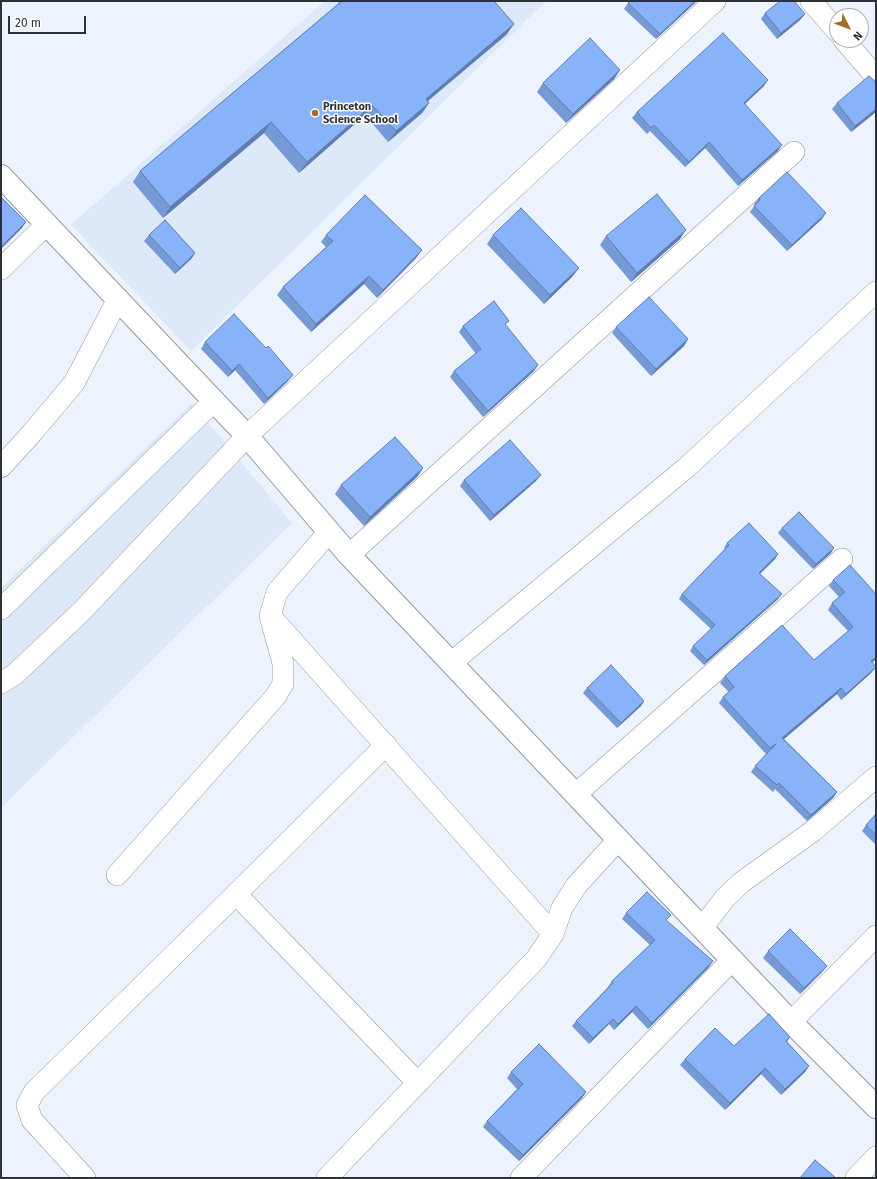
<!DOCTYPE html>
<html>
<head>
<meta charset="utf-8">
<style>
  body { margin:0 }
  #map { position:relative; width:877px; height:1179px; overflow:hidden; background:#edf3fd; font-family:"Fira Sans",sans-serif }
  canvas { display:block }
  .frame { position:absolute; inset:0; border:2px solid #2e3135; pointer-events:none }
  .north { position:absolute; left:829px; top:8px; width:40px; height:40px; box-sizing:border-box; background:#fff; border:1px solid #abadae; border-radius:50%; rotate:132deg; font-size:11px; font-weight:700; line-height:16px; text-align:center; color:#2e3135 }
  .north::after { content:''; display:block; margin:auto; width:14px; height:18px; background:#a26f26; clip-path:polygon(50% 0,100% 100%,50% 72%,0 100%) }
  .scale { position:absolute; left:8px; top:16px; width:78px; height:18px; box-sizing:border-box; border:2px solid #2e3135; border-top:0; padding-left:5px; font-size:12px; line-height:14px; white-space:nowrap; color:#2e3135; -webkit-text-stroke:3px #fff; paint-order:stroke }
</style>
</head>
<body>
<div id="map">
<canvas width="877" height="1179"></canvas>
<div class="frame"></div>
<div class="north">N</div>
<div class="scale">20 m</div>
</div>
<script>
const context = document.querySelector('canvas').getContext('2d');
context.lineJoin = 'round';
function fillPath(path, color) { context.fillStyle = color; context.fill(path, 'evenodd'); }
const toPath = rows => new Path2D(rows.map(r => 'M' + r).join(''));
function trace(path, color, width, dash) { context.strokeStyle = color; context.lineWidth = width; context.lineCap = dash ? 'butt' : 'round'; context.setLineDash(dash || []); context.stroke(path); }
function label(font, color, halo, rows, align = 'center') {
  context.font = font + ' "Fira Sans",sans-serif'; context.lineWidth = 3; context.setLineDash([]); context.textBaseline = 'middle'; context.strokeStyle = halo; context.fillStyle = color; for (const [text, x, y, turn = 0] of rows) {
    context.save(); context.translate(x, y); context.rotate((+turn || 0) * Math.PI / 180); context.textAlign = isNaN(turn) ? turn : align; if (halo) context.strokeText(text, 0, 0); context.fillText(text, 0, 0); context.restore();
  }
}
fillPath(toPath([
  [325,1,546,1,191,351,71,225],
  [192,403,292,523,1,808,1,588]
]), '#dde8f8');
const minor = toPath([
  [811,1,837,31],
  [844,40,876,77],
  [1,269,47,224],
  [1,467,32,433,74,383,118,299],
  [349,555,794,152],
  [1,609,214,401],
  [273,619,553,934],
  [451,663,686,468,876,292],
  [1,683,14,675,82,611,247,436,715,1],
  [576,794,842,559],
  [117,875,275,697,283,684,283,663,270,616,277,592,329,532],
  [236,894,386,745],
  [702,928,725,898,742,882,813,831,876,777],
  [791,1022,876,936],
  [85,1178,32,1120,27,1105,34,1092,236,894,418,1083],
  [327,1178,536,959,553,934,562,908,576,886,618,840],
  [521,1178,732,960],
  [856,1178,876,1157]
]);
const tertiary = toPath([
  [1,176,247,436,349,555,791,1022,876,1107]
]);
trace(minor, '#9399a2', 22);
trace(tertiary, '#9399a2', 24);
trace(minor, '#fff', 21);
trace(tertiary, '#fff', 22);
fillPath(toPath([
  [339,1,494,1,514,24,506,35,428,101,429,103,422,113,388,142,365,115,299,173,264,133,163,218,133,182,140,171,338,4],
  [697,1,656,39,624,9,628,3],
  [765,13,805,14,800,20,777,39,761,19],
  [620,70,614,79,566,123,537,92,543,83],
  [876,82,876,112,851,132,832,109,837,103],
  [764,86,745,104,778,151,738,186,705,148,685,167,650,131,647,134,632,118,637,112],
  [759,198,822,219,787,251,750,212,755,205,754,204],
  [149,235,195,253,191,259,175,274,144,241],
  [326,235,416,258,377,298,364,284,311,332,277,295,283,287,326,247,321,242],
  [493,235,579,268,572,277,544,304,487,244],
  [606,236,680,239,631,282,600,245],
  [463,326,506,326,534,371,483,417,450,377,454,371,476,354,459,332],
  [616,327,688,339,684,346,651,376,612,333],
  [205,342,288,381,264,404,235,370,228,377,201,349],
  [423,468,417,477,364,526,335,494,341,485],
  [464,480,536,481,490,521,460,486],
  [782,528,831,553,813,569,778,533],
  [727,543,778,554,775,559,760,574,778,599,704,665,690,651,693,646,711,629,679,599,682,594,725,549,724,548],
  [833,580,876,594,876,659,872,663,876,667,871,673,841,700,837,694,784,739,837,792,833,798,807,821,775,789,773,792,751,772,755,766,766,754,719,703,723,697,729,692,720,683,725,676,814,660,848,631,828,610,832,603,839,597,829,586],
  [587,688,644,701,641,706,617,728,583,693],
  [876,814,876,845,862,831,866,825],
  [626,913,667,921,709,967,648,1029,632,1012,614,1030,609,1024,589,1044,572,1026,576,1021,608,987,612,981,650,945,622,919],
  [768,951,827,966,822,972,800,994,763,958],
  [790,1037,787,1042,809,1066,805,1072,781,1095,761,1074,725,1110,680,1065,685,1059,734,1046],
  [511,1072,586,1092,582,1098,519,1161,483,1127,487,1121,517,1089,507,1078]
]), '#759ad6');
fillPath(toPath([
  [695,1,697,1,656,39,660,34],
  [805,14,800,20,777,39,781,33],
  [514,24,506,35,418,109,426,99],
  [620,70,614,79,566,123,573,114],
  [768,80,764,86,740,108,744,103],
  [429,103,422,113,388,142,396,131],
  [372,105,365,115,299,173,307,162],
  [876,109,876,112,851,132,855,126],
  [271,122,264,133,163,218,170,207],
  [709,142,705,148,685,167,689,162],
  [782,145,778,151,738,186,742,180],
  [826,213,822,219,787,251,792,245],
  [26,222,22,228,1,249,1,247],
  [686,230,680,239,631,282,637,273],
  [422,250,416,258,377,298,383,290],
  [195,253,191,259,175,274,180,268],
  [579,268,572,277,544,304,550,295],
  [369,276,364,284,311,332,316,324],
  [688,339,684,346,651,376,656,369],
  [239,364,235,370,228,377,232,371],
  [538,365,534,371,483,417,488,411],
  [293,375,288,381,264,404,268,398],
  [423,468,417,477,364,526,370,517],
  [541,475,536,481,490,521,494,515],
  [834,548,831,553,813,569,816,564],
  [778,554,775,559,755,578,759,573],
  [782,594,778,599,704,665,707,660],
  [876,657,876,659,867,667,871,661],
  [876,667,871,673,841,700,846,694],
  [841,688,837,694,778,744,782,738],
  [644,701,641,706,617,728,621,723],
  [837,792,833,798,807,821,811,815],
  [713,961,709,967,648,1029,652,1023],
  [827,966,822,972,800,994,804,988],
  [636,1006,632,1012,614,1030,618,1024],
  [613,1019,609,1024,589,1044,593,1038],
  [809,1066,805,1072,781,1095,785,1089],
  [765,1068,761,1074,725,1110,730,1103],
  [586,1092,582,1098,519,1161,523,1155]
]), '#5f7dae');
const building = toPath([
  [342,1,494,1,514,24,426,99,429,103,396,131,372,105,307,162,271,122,170,207,140,171,342,1],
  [630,1,695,1,660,34,628,3,630,1],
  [780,1,794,1,805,14,781,33,765,13,780,1],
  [723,33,768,80,744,103,782,145,742,180,709,142,689,162,654,125,651,128,637,112,723,33],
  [590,38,620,70,573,114,543,83,590,38],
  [869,76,876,82,876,109,855,126,837,103,869,76],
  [787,172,826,213,792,245,754,206,760,200,759,198,787,172],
  [657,194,686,230,637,273,606,236,657,194],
  [365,195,422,250,383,290,369,276,316,324,283,287,333,241,326,235,365,195],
  [1,197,26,222,1,247,1,197],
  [521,208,579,268,550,295,493,235,521,208],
  [165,220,195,253,180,268,149,235,165,220],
  [649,297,688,339,656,369,616,327,649,297],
  [494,301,509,321,505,324,538,365,488,411,454,371,481,349,463,326,494,301],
  [234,314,266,348,268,346,293,375,268,398,239,364,232,371,205,342,234,314],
  [395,437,423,468,370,517,341,485,395,437],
  [510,440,541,475,494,515,464,480,510,440],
  [799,512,834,548,816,564,782,528,799,512],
  [749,523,778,554,759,573,782,594,707,660,693,646,715,625,682,594,729,545,727,543,749,523],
  [850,565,876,594,876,657,871,661,876,667,846,694,841,688,782,738,837,792,811,815,779,783,777,785,755,766,776,744,770,748,723,697,734,687,725,676,782,625,814,660,853,627,832,603,845,592,833,580,850,565],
  [611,665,644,701,621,723,587,688,611,665],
  [876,814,876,835,866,825,876,814],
  [647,892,671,915,666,920,713,961,652,1023,636,1006,618,1024,613,1019,593,1038,576,1021,613,983,612,981,655,940,626,913,647,892],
  [790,929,827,966,804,988,768,951,790,929],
  [769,1014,790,1037,786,1041,809,1066,785,1089,765,1068,730,1103,685,1059,715,1028,734,1046,769,1014],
  [539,1044,586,1092,523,1155,487,1121,523,1084,511,1072,539,1044],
  [815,1160,836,1178,800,1178,815,1160]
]);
fillPath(building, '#88b3f9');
trace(building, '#5f7dae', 1);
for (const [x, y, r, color] of [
  [315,113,4,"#a26f26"]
]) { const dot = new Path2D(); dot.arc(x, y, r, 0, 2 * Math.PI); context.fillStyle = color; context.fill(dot); trace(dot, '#fff', 1.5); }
label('bold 11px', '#2e3135', '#fff', [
  ["Princeton",323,107],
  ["Science School",323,120]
], 'left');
</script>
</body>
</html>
